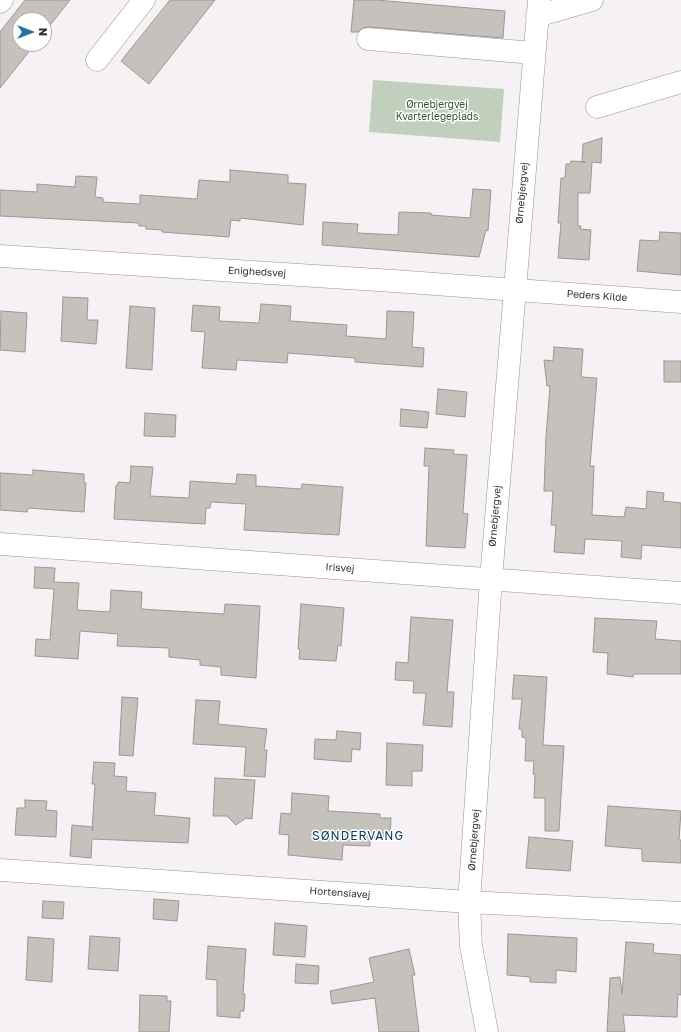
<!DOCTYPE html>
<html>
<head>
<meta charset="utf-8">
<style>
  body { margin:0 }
  #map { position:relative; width:681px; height:1032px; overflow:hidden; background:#f6f1f5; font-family:"Golos Text",sans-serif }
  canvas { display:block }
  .north { position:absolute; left:12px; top:12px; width:40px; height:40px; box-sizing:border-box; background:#fff; border:1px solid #adacad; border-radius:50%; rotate:90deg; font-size:11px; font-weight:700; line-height:16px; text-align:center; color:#312f31 }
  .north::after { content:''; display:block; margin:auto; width:14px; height:18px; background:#2771a4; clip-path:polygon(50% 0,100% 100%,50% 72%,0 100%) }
</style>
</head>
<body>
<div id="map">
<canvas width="681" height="1032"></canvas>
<div class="north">N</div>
</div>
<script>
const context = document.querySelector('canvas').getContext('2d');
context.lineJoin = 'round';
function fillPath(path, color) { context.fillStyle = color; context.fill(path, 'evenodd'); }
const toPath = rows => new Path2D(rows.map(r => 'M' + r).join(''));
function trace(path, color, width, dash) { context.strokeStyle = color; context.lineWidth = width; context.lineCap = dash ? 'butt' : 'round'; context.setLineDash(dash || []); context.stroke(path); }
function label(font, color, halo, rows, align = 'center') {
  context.font = font + ' "Golos Text",sans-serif'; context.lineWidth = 3; context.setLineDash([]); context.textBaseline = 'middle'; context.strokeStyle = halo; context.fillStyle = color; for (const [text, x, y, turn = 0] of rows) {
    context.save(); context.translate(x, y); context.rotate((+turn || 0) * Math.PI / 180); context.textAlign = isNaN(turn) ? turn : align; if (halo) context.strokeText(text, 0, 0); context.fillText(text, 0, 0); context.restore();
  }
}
fillPath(toPath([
  [373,80,504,89,500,142,369,132]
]), '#c0d0bc');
const building = toPath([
  [25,0,70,0,44,33,44,20,20,20,20,44,35,44,0,88,0,32,25,0],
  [170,0,215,0,149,84,121,61,170,0],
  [354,0,376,0,505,11,503,38,369,27,362,28,358,32,351,32,354,0],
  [602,138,601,163,592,162,590,193,578,193,578,226,581,226,580,229,591,230,589,260,558,258,561,223,558,223,561,178,565,178,566,164,570,164,571,161,586,162,582,162,583,144,602,138],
  [230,170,288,175,288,183,306,184,303,225,240,218,240,221,231,220,229,237,162,232,162,230,146,229,146,226,139,226,139,223,0,216,0,190,37,192,37,184,75,187,76,176,97,177,95,197,103,198,103,202,140,204,140,195,197,199,199,180,230,182,230,170],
  [473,189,491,190,488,231,486,230,479,257,322,245,323,222,358,224,357,233,398,235,399,212,431,213,431,215,470,218,473,189],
  [660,232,681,233,681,275,637,271,640,240,659,241,660,232],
  [63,297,88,298,87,320,98,320,96,344,61,341,63,297],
  [261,304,291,306,290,321,347,325,346,336,386,339,387,311,414,312,412,347,424,348,423,367,355,362,355,358,288,353,287,363,237,360,236,370,202,368,205,332,191,331,193,305,220,307,219,321,259,323,261,304],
  [130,306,155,308,152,370,126,368,130,306],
  [1,311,27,313,25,352,0,350,1,311],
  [554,347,583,349,581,377,597,378,590,466,594,466,592,515,624,517,626,507,646,509,647,491,664,493,663,501,681,503,681,548,642,545,641,559,621,557,622,541,585,539,584,554,554,552,556,525,551,525,553,491,544,491,546,437,550,386,547,386,544,360,553,361,554,347],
  [664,361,681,361,681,382,664,382,664,361],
  [438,389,467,392,465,417,436,414,438,389],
  [401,409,429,412,427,428,400,426,401,409],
  [145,413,176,415,175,437,144,436,145,413],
  [425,448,454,450,453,454,467,455,463,513,468,514,465,548,426,546,429,466,424,466,425,448],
  [131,466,153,467,150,496,189,498,190,481,236,484,237,474,256,475,256,486,301,489,302,484,343,487,339,535,244,530,246,504,211,502,210,508,206,508,205,524,114,519,116,485,118,485,118,482,130,483,131,466],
  [33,470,84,474,84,483,86,483,84,512,28,508,27,512,0,510,0,473,33,475,33,470],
  [35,567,55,568,54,582,79,583,77,610,110,612,111,590,142,592,141,609,224,614,225,604,260,606,256,678,221,675,221,667,200,665,200,660,169,657,169,648,117,646,118,634,80,631,78,659,35,656,36,639,50,640,54,589,34,588,35,567],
  [301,604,344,608,341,646,338,645,336,661,299,659,300,649,298,649,301,604],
  [411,617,453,620,447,692,454,692,452,727,423,725,426,693,413,693,414,681,395,680,396,662,408,663,411,617],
  [595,618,657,621,655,639,681,641,681,674,634,674,633,677,607,674,608,653,593,652,595,618],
  [514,675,547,677,543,745,564,746,559,831,545,831,545,798,534,798,535,774,533,774,534,761,525,761,526,738,522,737,522,730,519,729,522,699,512,699,514,675],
  [122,697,138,698,133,756,119,755,122,697],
  [196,700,220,701,218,724,267,729,264,750,267,750,265,777,244,776,246,747,193,744,196,700],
  [337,731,361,733,360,750,352,749,351,762,314,759,315,739,336,740,337,731],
  [387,743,423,745,422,771,412,771,412,786,386,785,387,743],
  [94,762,115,763,114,776,127,777,126,791,156,793,154,815,190,818,188,843,92,839,91,858,70,856,72,825,93,827,92,831,95,784,92,784,94,762],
  [215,778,255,780,252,819,246,818,236,825,227,816,213,816,215,778],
  [292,793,329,796,328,811,380,814,380,818,391,818,390,837,379,836,379,839,370,839,370,846,343,845,342,860,288,855,289,835,279,834,281,813,291,814,292,793],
  [25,800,47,801,46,810,57,811,56,837,15,835,17,808,25,808,25,800],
  [608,806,681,811,679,840,681,840,681,863,642,861,642,849,605,846,608,806],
  [529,837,573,841,570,871,526,868,529,837],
  [154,899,179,901,177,921,153,919,154,899],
  [43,901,64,902,63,919,42,918,43,901],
  [275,923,307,926,305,957,273,955,275,923],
  [508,934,577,938,576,972,556,970,556,983,530,982,530,977,507,975,508,934],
  [90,936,120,938,118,971,88,969,90,936],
  [28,937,54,939,52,982,26,980,28,937],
  [626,942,654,944,653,953,681,955,681,995,678,994,677,1017,623,1015,625,1032,607,1032,610,978,620,977,622,994,626,942],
  [208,946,246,949,243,994,245,994,244,1011,240,1011,240,1018,217,1016,217,980,206,979,208,946],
  [409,949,415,975,412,975,419,1032,379,1032,375,998,332,1004,330,991,374,982,369,958,409,949],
  [296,964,319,966,318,984,295,983,296,964],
  [140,995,167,996,167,1001,171,1001,169,1032,139,1032,140,995]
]);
fillPath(building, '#c5c2bd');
trace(building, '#9a9792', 1);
const minor = toPath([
  [0,2,2,0],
  [537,16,592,0],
  [368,39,534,53],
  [97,60,144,0],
  [597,107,681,82],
  [0,256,394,281,681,302],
  [0,544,681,593],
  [0,870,469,902,681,913],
  [487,1032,471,946,469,902,491,579,539,0]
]);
trace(minor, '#979296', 23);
trace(minor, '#fff', 22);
label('10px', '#31512b', '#fff', [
  ["Ørnebjergvej",437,105],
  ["Kvarterlegeplads",437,117]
]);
label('10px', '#312f31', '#fff', [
  ["Ørnebjergvej",522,193,-85],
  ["Enighedsvej",257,272,3],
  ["Peders Kilde",597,296,4],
  ["Ørnebjergvej",495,516,-85],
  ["Irisvej",340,568,4],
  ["Ørnebjergvej",474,840,-86],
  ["Hortensiavej",340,893,4]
]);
context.letterSpacing = '1px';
label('12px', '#073d60', '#fff', [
  ["SØNDERVANG",358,836]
]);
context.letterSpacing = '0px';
</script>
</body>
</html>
